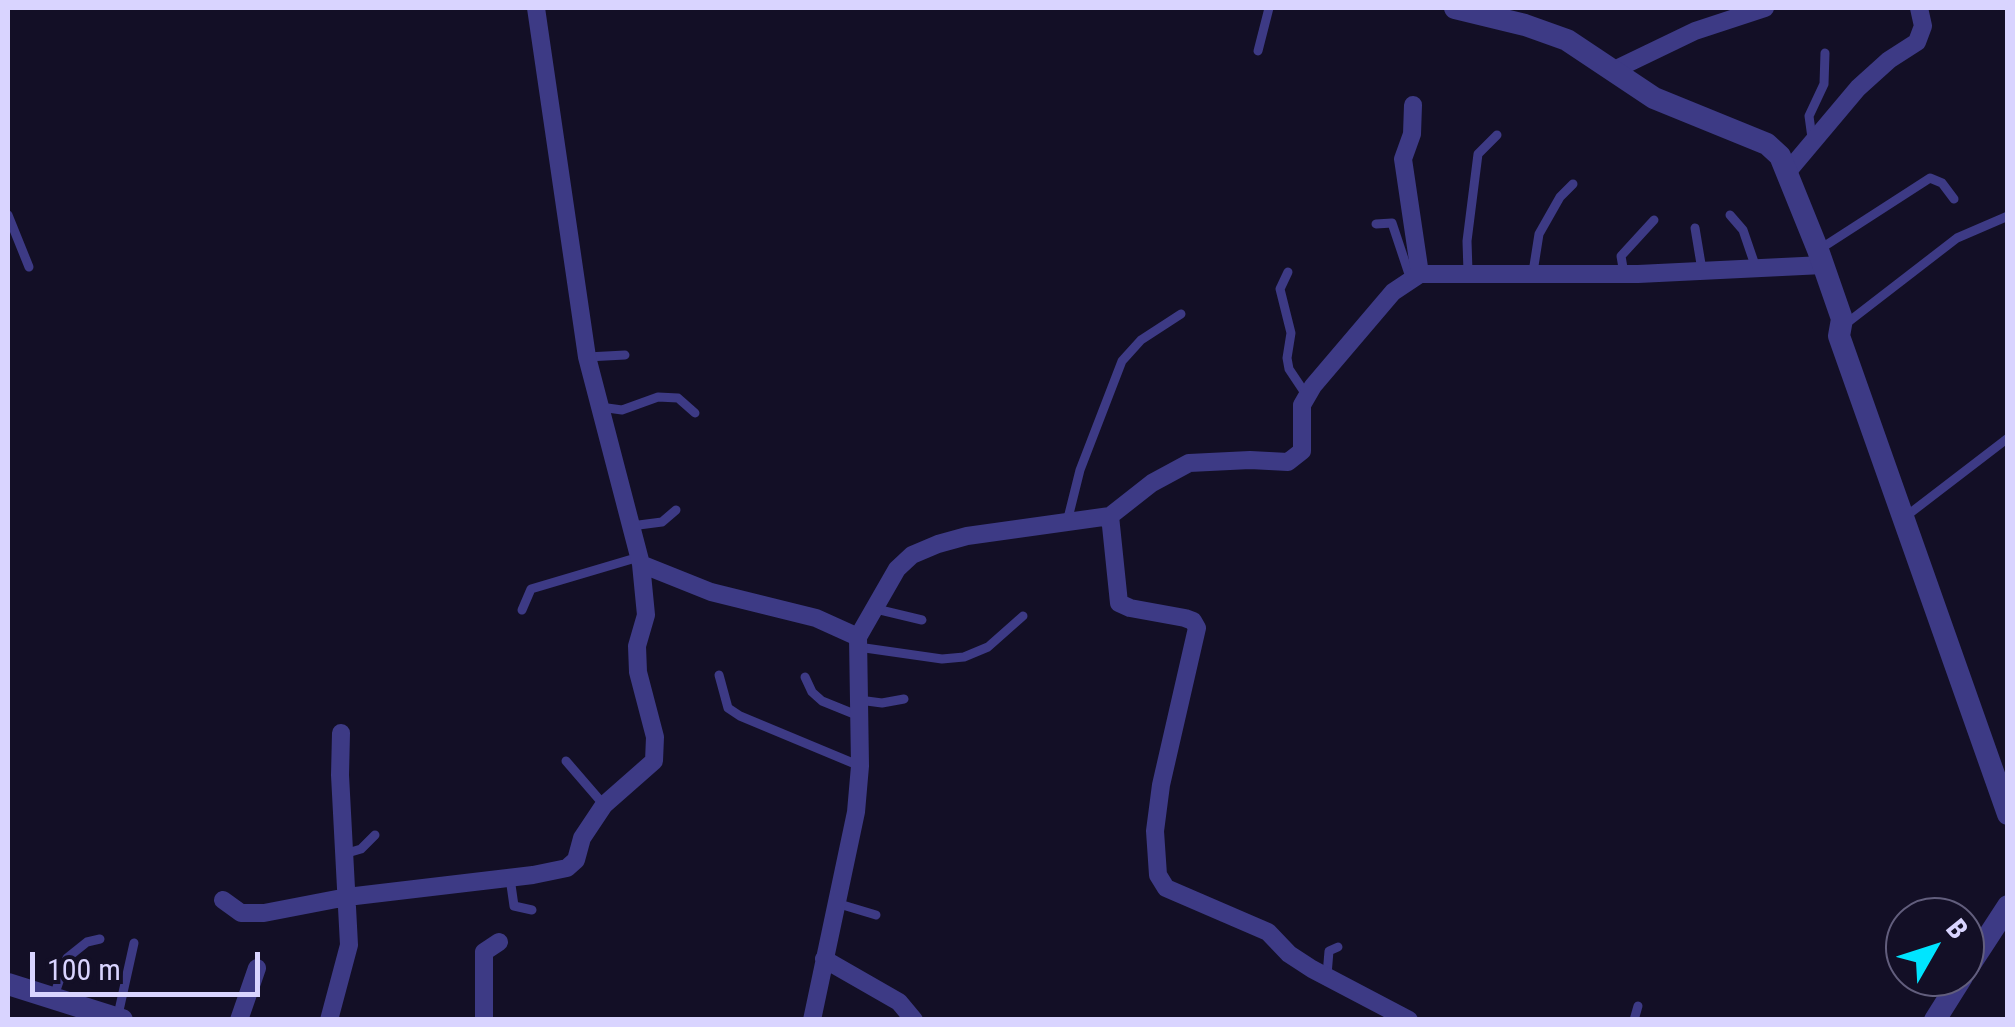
<!DOCTYPE html>
<html>
<head>
<meta charset="utf-8">
<style>
  body { margin:0 }
  #map { position:relative; width:2015px; height:1027px; overflow:hidden; background:#130f26; font-family:"Roboto Condensed",sans-serif }
  canvas { display:block }
  .frame { position:absolute; inset:0; border:10px solid #d9d4ff; pointer-events:none }
  .north { position:absolute; left:1885px; top:897px; width:100px; height:100px; box-sizing:border-box; background:#130f26; border:2px solid #625e7d; border-radius:50%; rotate:51deg; font-size:28px; font-weight:700; line-height:40px; text-align:center; color:#d9d4ff }
  .north::after { content:''; display:block; margin:auto; width:35px; height:45px; background:#00e5ff; clip-path:polygon(50% 0,100% 100%,50% 72%,0 100%) }
  .scale { position:absolute; left:30px; top:952px; width:230px; height:45px; box-sizing:border-box; border:5px solid #d9d4ff; border-top:0; padding-left:12px; font-size:30px; line-height:35px; white-space:nowrap; color:#d9d4ff; -webkit-text-stroke:8px #130f26; paint-order:stroke }
</style>
</head>
<body>
<div id="map">
<canvas width="2015" height="1027"></canvas>
<div class="frame"></div>
<div class="north">B</div>
<div class="scale">100 m</div>
</div>
<script>
const context = document.querySelector('canvas').getContext('2d');
context.lineJoin = 'round';
const toPath = rows => new Path2D(rows.map(r => 'M' + r).join(''));
function trace(path, color, width, dash) { context.strokeStyle = color; context.lineWidth = width; context.lineCap = dash ? 'butt' : 'round'; context.setLineDash(dash || []); context.stroke(path); }
trace(toPath([
  [1258,51,1269,8],
  [1812,138,1809,116,1824,84,1825,53],
  [8,215,29,267],
  [1730,215,1743,230,1756,268],
  [1376,224,1392,223,1411,280],
  [1695,228,1702,270],
  [1820,249,1930,178,1942,183,1954,199],
  [1288,272,1280,289,1291,333,1287,358,1289,369,1307,396],
  [1468,272,1467,241,1478,154,1497,135],
  [1533,272,1539,234,1560,197,1573,184],
  [1624,274,1621,256,1654,220],
  [1843,326,1957,238,2008,216],
  [587,357,625,355],
  [600,407,622,410,658,397,678,398,695,413],
  [1905,517,2008,438],
  [1067,522,1080,470,1122,361,1141,340,1181,314],
  [631,526,662,522,676,510],
  [876,609,922,620],
  [522,610,531,589,639,557],
  [858,647,942,659,964,657,988,647,1023,616],
  [719,675,728,708,740,716,860,766],
  [805,677,812,692,822,701,859,716],
  [859,700,882,703,904,699],
  [566,761,604,805],
  [344,854,361,849,375,835],
  [510,878,514,906,532,910],
  [836,903,876,915],
  [1327,975,1329,951,1338,947],
  [54,996,67,958,87,942,100,939],
  [118,1015,134,943],
  [1634,1020,1638,1006]
]), '#3d3a85', 9);
trace(toPath([
  [1614,70,1695,31,1765,8],
  [1413,105,1412,134,1403,159,1420,274],
  [1789,170,1858,88,1889,60,1917,42,1923,26,1919,8],
  [1110,516,1119,603,1130,608,1185,618,1193,621,1197,628,1161,785,1155,831,1158,875,1166,888,1268,932,1289,954,1312,969,1409,1020],
  [641,564,711,592,816,618,858,637],
  [223,900,241,913,264,913,347,897,533,875,567,868,576,860,582,838,604,805,654,761,655,737,638,672,637,646,646,615,641,564,587,357,536,8],
  [824,959,899,1002,914,1020],
  [239,1020,257,968],
  [329,1020,349,945,340,775,341,733],
  [484,1020,484,952,499,942],
  [812,1020,856,812,860,766,858,637,897,569,912,555,938,544,967,536,1110,516,1152,483,1189,463,1250,460,1288,462,1302,451,1302,405,1313,386,1393,292,1420,274,1638,274,1823,265]
]), '#3d3a85', 18);
trace(toPath([
  [1455,8,1525,25,1567,40,1654,98,1767,144,1780,156,1818,250,1842,319,1839,336,2008,814],
  [1965,972,2008,906],
  [8,984,122,1020],
  [1935,1020,1962,977]
]), '#3d3a85', 22);
</script>
</body>
</html>
